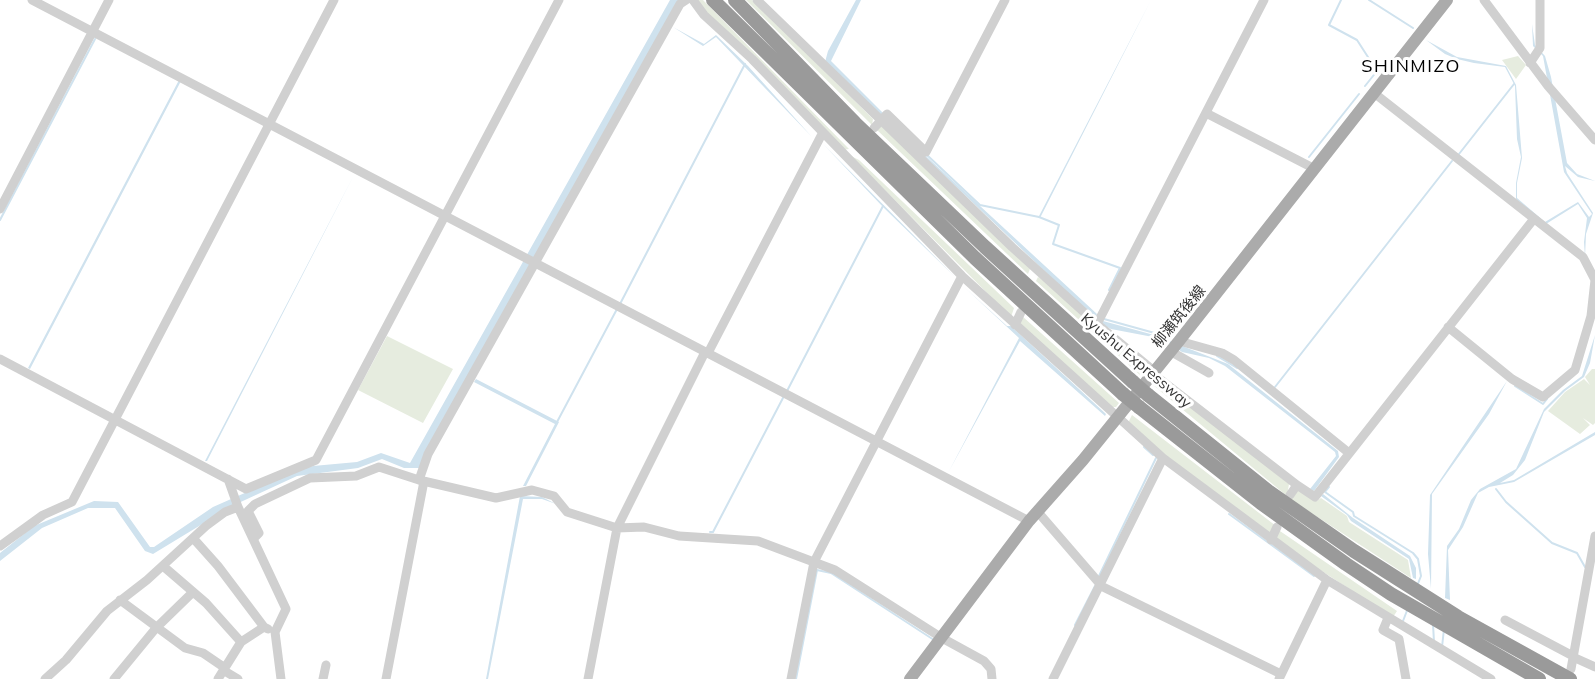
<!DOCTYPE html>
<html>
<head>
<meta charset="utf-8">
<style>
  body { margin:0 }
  canvas { display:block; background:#fff }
</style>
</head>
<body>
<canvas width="1595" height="679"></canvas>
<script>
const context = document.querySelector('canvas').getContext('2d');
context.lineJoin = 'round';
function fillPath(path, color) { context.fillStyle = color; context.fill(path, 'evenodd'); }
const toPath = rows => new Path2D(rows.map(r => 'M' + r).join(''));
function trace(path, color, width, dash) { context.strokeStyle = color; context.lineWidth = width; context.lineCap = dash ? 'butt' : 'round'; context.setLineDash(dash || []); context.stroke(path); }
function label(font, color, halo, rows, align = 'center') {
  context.font = font + ' Mulish,"Noto Sans JP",sans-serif'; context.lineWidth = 6; context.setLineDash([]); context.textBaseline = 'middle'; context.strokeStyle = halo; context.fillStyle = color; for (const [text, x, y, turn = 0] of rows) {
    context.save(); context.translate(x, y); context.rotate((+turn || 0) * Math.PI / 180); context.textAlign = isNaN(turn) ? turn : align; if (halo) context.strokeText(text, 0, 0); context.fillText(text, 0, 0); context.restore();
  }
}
fillPath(toPath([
  [697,0,703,0,849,149,842,150,711,18],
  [746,0,752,0,804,51,873,119,872,125],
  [1518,56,1526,65,1516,79,1502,60],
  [882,125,1031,266,1028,274,877,130],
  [851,156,859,160,1014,308,1011,317],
  [1038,277,1050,285,1138,365,1140,375,1036,281],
  [1022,316,1119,403,1116,407,1109,407,1019,324],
  [387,336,453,369,423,423,358,390],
  [1592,369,1595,369,1595,423,1593,425,1583,418,1590,425,1580,434,1548,411,1565,392,1584,379,1590,385,1585,377],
  [1153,385,1169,390,1289,484,1287,496],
  [1132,415,1276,526,1270,538,1130,428,1128,423],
  [1296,488,1317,501,1321,498,1347,516,1349,522,1408,560,1411,578,1290,499],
  [1277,529,1397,611,1393,617,1272,539]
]), '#e6ecdf');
fillPath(toPath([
  [670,0,680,0,419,468,404,468,382,459,358,468,297,476,232,506,153,554,145,551,115,508,88,508,42,528,0,561,0,553,34,526,94,501,118,502,150,547,154,547,213,507,290,473,313,466,357,462,381,453,410,463],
  [856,0,861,0,831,61,927,157,1097,314,1095,319,825,62,828,51],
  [1151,0,1040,218,1038,218],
  [1532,24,1535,45,1545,56,1551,77,1567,163,1577,174,1595,181,1578,177,1565,166,1567,173,1593,213,1586,234,1585,257,1584,242,1587,218,1578,204,1546,224,1516,199,1516,183,1521,157,1517,139,1515,86,1505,67,1474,63,1457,59,1445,54,1426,40,1457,57,1506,66,1516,85,1522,158,1517,183,1517,198,1545,222,1578,202,1589,217,1592,214,1564,172,1543,56,1533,46],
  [673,27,704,44,716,35,748,66,812,137,716,37,703,46],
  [179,80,181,81,30,369,28,368],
  [823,144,955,277,883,207],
  [355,173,207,461,205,461],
  [963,286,1007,326,1011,326,1106,414,1105,416,1020,341,948,473,1019,338],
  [1103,321,1154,335,1228,364,1338,451,1339,457,1314,491,1310,489,1336,456,1335,452,1225,366,1209,358,1182,352,1167,342,1153,337,1111,329,1101,324],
  [1595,335,1590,363,1584,377,1565,391,1544,412,1525,460,1513,475,1500,483,1514,480,1595,432,1595,435,1514,482,1489,487,1478,493,1463,527,1448,550,1450,600,1445,598,1447,546,1459,529,1471,500,1480,489,1516,469,1544,409,1563,390,1582,376],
  [476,379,559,422,526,486,523,486,555,424,474,382],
  [1507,381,1489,414,1432,494,1431,589,1428,554,1430,495],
  [1323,494,1353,518,1410,556,1416,568,1416,579,1413,578,1409,559,1351,521,1347,515,1321,496],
  [520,496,542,497,556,504,542,499,523,499,488,679,486,679]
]), '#cfe2ee');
trace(toPath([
  [1341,0,1329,25,1357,40,1377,71,1365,86],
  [1369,0,1413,28],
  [1459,154,1514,84],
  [928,156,980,205,1039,217,1059,225,1053,244,1120,268,1109,290],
  [1309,157,1359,94],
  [0,220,95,39],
  [620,304,745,64],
  [1104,319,1169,337,1173,335],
  [1217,356,1237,368],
  [1515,386,1543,404,1547,399],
  [1275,387,1452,161],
  [787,391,883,206],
  [557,422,617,309],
  [1144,447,1153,455],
  [1329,487,1325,492,1353,512,1354,516,1413,553,1418,559,1421,576,1417,586],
  [1496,489,1506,502,1552,543,1577,553,1585,567],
  [1229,514,1314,576],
  [710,532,713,532,784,396],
  [1099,576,1156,458],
  [1403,621,1408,608],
  [1433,624,1434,642],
  [1075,625,1095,586],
  [1442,647,1444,629],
  [796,679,817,570,831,573,934,640]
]), '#cfe2ee', 2);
trace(toPath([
  [32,0,1029,521],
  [693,0,704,15,752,59,962,276,1163,458,1327,580,1491,679],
  [757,0,1012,247,1097,324,1154,371],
  [1484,0,1548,86,1595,140],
  [1530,63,1540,48,1540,0],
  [1374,93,1583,257,1595,280,1591,316,1575,370,1543,397,1512,379,1448,327],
  [1206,113,1315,169],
  [874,128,887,114,926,152,1005,0],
  [0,209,109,0],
  [1097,324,1264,0],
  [1015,325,1021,312],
  [1179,341,1222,353,1234,360,1349,453],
  [1170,351,1209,373],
  [708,353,822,134],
  [0,359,246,489,316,460,559,0],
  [1152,373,1297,485],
  [228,479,238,507,286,609,275,632,281,679],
  [419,480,496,498,532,490,554,496,567,512,617,528,644,527,679,536,758,541,835,570,942,638,984,661,991,669,992,679],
  [1290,495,1297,485,1315,497,1533,220],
  [1037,511,1100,584],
  [193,538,218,566,264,627],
  [253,539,259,533,248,511,255,504,310,478,356,476,379,467,419,480,428,454,680,4,686,0],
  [1271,540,1277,527],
  [0,546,43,515,72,502,334,0],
  [163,566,206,603,241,642],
  [1099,585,1281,674],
  [120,600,185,648,203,653,225,668],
  [1388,618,1383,630,1399,639,1406,679],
  [1505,620,1573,656],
  [1573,657,1595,667],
  [1571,669,1595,536],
  [223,670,238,679],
  [45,679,66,660,107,611,147,580,206,526,225,512,238,507],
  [114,679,156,628,193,592],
  [218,679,241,642,264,627,268,629],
  [323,679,326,665],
  [386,679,424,481],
  [588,679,617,528,705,352],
  [791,679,814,562,962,276],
  [1053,679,1163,458],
  [1279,679,1327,580]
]), '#d0d0d0', 9);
trace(toPath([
  [910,679,1029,521,1083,460,1179,341,1447,0]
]), '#ababab', 12);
trace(toPath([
  [713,0,975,258,1123,394],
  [735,0,855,123,985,247,1133,382],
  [1148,395,1268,491,1354,551,1458,617,1570,679],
  [1139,407,1261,503,1346,564,1391,594,1539,679]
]), '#9a9a9a', 14);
trace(toPath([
  [1133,382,1148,395],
  [1123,394,1139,407]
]), '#9a9a9a', 14);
label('15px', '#333', '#fff', [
  ["柳瀬筑後線",1179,317,-51],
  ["Kyushu Expressway",1136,361,40]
]);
context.letterSpacing = '1.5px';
label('18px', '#000', '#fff', [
  ["SHINMIZO",1411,67]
]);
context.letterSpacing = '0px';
</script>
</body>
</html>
